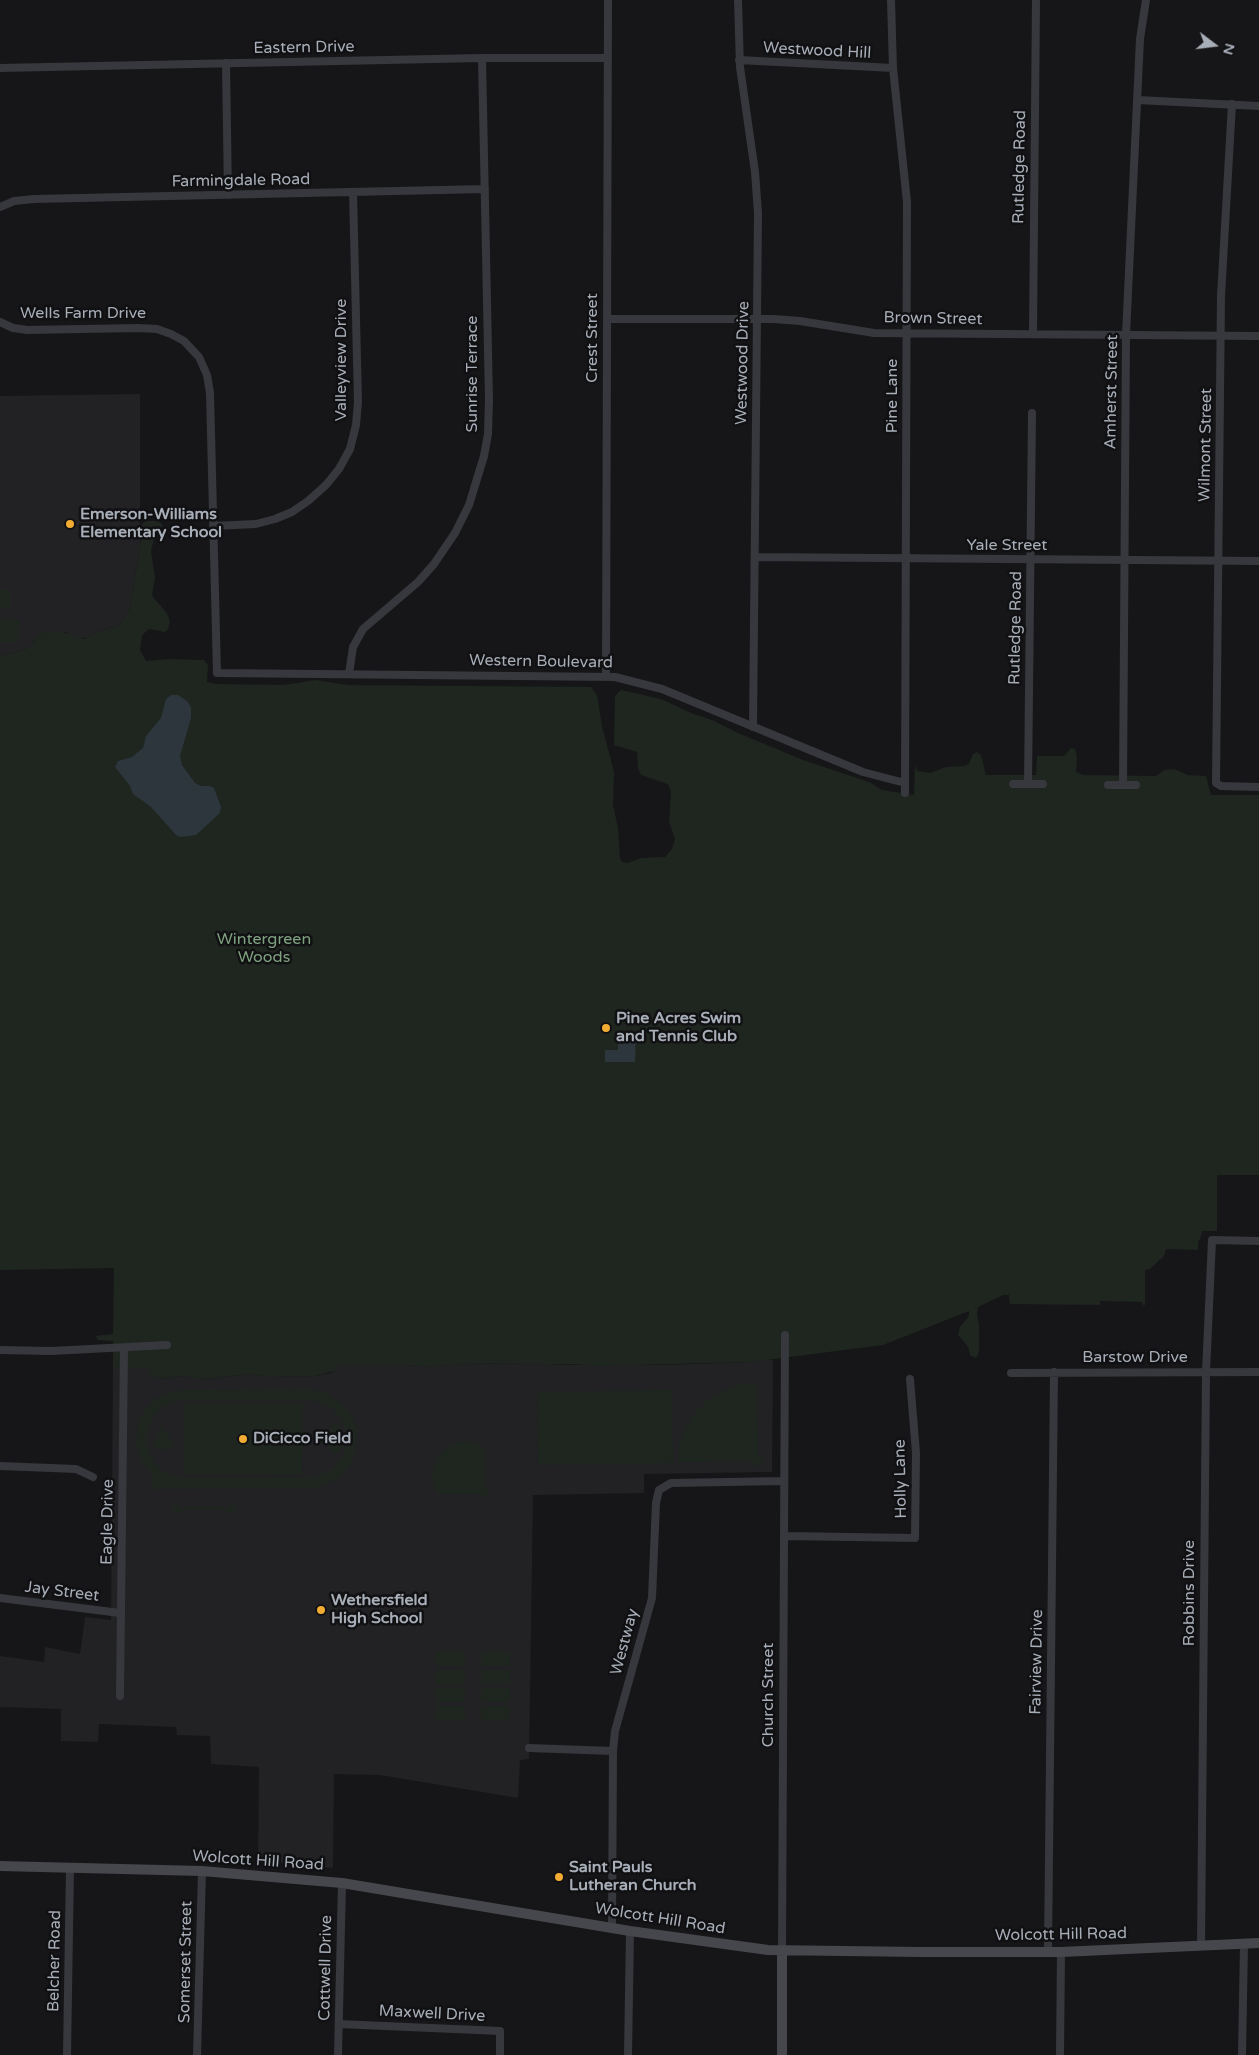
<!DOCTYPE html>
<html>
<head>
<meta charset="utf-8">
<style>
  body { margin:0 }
  #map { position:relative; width:1259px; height:2055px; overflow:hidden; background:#161618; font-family:"Varela Round",sans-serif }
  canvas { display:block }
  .north { position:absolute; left:1189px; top:20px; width:50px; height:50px; -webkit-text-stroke:4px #111113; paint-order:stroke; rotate:105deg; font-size:14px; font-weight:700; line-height:20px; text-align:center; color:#a8aeb8 }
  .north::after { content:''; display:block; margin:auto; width:18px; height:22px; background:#a8aeb8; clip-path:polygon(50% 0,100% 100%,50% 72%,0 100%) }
</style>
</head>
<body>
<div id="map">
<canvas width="1259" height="2055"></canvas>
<div class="north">N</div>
</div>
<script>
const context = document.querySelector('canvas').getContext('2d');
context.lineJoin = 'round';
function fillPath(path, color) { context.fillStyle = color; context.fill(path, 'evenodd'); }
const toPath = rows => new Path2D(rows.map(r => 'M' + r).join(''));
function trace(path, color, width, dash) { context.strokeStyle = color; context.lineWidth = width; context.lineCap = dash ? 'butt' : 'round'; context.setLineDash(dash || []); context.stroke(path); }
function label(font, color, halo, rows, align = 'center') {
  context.font = font + ' "Varela Round",sans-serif'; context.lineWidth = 5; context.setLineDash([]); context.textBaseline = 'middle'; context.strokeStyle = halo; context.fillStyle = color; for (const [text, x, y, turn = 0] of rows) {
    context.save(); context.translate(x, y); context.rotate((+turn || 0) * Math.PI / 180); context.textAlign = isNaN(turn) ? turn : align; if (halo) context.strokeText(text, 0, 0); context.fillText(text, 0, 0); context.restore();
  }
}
fillPath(toPath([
  [140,394,140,546,130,609,119,625,93,634,86,638,75,638,66,632,39,635,32,645,23,650,0,656,0,396],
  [763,1360,773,1360,772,1472,644,1474,644,1493,533,1495,529,1759,520,1760,518,1798,380,1775,334,1774,333,1868,258,1861,259,1767,211,1764,210,1736,177,1735,176,1727,99,1724,98,1742,61,1741,61,1709,0,1707,0,1656,44,1662,45,1647,80,1654,85,1617,111,1620,113,1368,149,1368,151,1375,159,1379,180,1376,206,1379,249,1374,277,1377,315,1376,331,1373,339,1365,406,1365,433,1367,448,1364,540,1363,547,1365,664,1365,751,1362]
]), '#222225');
fillPath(toPath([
  [145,521,159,521,163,526,154,539,151,551,155,578,152,594,153,597,167,613,170,622,168,629,165,632,149,629,142,635,140,650,146,661,169,659,204,660,208,665,207,682,215,684,284,685,315,680,348,685,591,687,597,695,602,726,614,772,613,805,618,828,620,858,622,862,628,863,641,858,665,857,672,849,675,839,669,822,671,792,668,784,641,775,638,768,637,752,614,745,615,696,621,690,661,699,691,713,712,720,738,733,803,760,869,782,882,790,914,795,915,765,917,771,930,773,946,767,964,766,969,764,973,754,977,752,981,755,986,775,1036,775,1037,756,1064,756,1071,748,1075,749,1077,756,1076,772,1084,775,1156,776,1164,770,1174,769,1188,775,1206,776,1211,795,1259,795,1259,1175,1217,1175,1217,1231,1202,1231,1201,1237,1198,1242,1198,1250,1166,1249,1164,1256,1150,1269,1145,1270,1145,1305,1143,1305,1142,1302,1100,1301,1100,1305,1010,1304,1009,1295,1003,1295,978,1307,977,1313,979,1327,979,1351,978,1355,975,1358,970,1355,968,1347,958,1335,960,1327,969,1316,969,1311,883,1345,751,1362,598,1366,571,1364,547,1365,540,1363,448,1364,433,1367,406,1365,339,1365,334,1371,315,1376,277,1377,249,1374,206,1379,180,1376,159,1379,151,1375,149,1368,113,1368,113,1341,98,1340,95,1336,113,1334,114,1268,0,1270,0,656,23,650,32,645,39,635,46,632,60,631,84,639,93,634,119,625,130,609,140,546,142,524],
  [0,590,10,590,10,608,0,608],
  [0,620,19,620,19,642,0,642],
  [757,1383,758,1455,763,1460,762,1465,755,1466,752,1461,678,1462,680,1441,692,1416,711,1397,736,1385],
  [185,1390,308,1389,324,1392,343,1404,352,1416,357,1431,355,1454,348,1468,337,1479,316,1488,152,1489,152,1478,154,1477,141,1461,136,1447,138,1424,145,1410,156,1399,170,1392],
  [185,1400,308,1400,320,1402,332,1408,341,1418,347,1438,345,1451,334,1468,316,1477,185,1478,173,1476,162,1471,154,1462,147,1445,147,1433,154,1416,162,1408,173,1402],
  [672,1390,673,1463,538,1465,537,1392],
  [184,1403,303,1403,302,1475,184,1474],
  [334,1422,342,1430,344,1441,340,1451,334,1455,326,1442,321,1442,320,1436,326,1435],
  [159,1425,162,1425,163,1429,175,1444,170,1448,164,1450,152,1447,160,1429],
  [467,1441,484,1447,484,1488,487,1490,488,1495,483,1497,479,1494,437,1494,434,1487,432,1475,434,1465,439,1455,447,1447,456,1443],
  [173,1505,181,1505,182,1508,227,1508,228,1505,236,1505,236,1513,228,1513,227,1510,182,1510,182,1513,173,1513],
  [436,1652,465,1652,465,1666,436,1666],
  [481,1652,510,1652,510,1665,481,1666],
  [465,1670,465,1684,436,1684,436,1671],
  [481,1670,510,1670,510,1683,481,1684],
  [436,1688,465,1688,465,1702,436,1702],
  [481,1688,510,1688,510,1702,481,1702],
  [436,1706,465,1706,465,1720,436,1720],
  [481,1706,510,1706,510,1719,481,1720]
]), '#1e261f');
fillPath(toPath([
  [171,695,178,695,187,701,191,707,191,718,180,756,182,765,195,783,201,786,210,786,214,788,221,807,220,813,196,835,182,837,177,836,151,807,133,794,130,786,115,767,118,761,132,757,143,748,146,736,161,718,166,699],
  [618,1032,636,1032,635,1062,605,1062,605,1050,618,1050]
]), '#2c363c');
trace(toPath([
  [738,0,740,67,755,172,758,213,753,727],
  [891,0,893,68,907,202,905,793],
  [739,60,893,68],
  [226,63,228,195],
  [0,68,482,58,608,58],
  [1137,100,1259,106],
  [1232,104,1221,296,1216,783,1221,786,1259,787],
  [0,207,14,201,34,199,485,189],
  [607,319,773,319,800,321,874,333,1259,336],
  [0,322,13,328,27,330,138,328,157,329,171,334,184,341,199,357,207,375,210,393,217,673,615,677,662,689,863,772,905,783],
  [1033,334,1036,0],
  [213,526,256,524,275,519,292,512,308,501,326,485,339,469,350,449,356,425,358,402,353,192],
  [755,557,1259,561],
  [349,674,353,647,363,629,418,582,434,564,455,533,469,505,484,456,488,434,489,400,482,58],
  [606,676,608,0],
  [1013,784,1043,784],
  [1028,784,1032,413],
  [1108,785,1136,785],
  [1123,785,1126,335,1140,39,1146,0],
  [0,1350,51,1351,167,1345],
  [1011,1373,1259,1372],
  [0,1466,76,1469,93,1477],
  [784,1536,915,1538,916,1453,910,1379],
  [0,1598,120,1613],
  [120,1696,124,1348],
  [529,1748,613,1751],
  [612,1927,613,1751,615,1731,652,1598,656,1503,659,1490,671,1483,784,1481],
  [1201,1946,1206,1372,1212,1240,1259,1241],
  [782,1950,785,1335],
  [1048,1952,1054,1372],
  [339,2024,500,2031,500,2055],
  [67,2055,70,1867],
  [197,2055,202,1871],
  [338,2055,342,1883],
  [628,2055,630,1931],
  [1060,2055,1061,1952],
  [1242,2055,1244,1944]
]), '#37383d', 8);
trace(toPath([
  [0,1866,202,1871,342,1883,630,1931,768,1950,920,1952,1061,1952,1259,1943],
  [782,1950,782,2055]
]), '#45474d', 10);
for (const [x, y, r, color] of [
  [70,524,5,"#f2ac34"],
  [606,1028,5,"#f2ac34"],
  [243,1439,5,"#f2ac34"],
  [321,1610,5,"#f2ac34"],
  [559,1877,5,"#f2ac34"]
]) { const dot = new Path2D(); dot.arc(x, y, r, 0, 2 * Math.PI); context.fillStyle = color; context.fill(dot); trace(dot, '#111113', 2); }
label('16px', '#a8aeb8', '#111113', [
  ["Eastern Drive",304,48,-1],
  ["Westwood Hill",817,51,3],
  ["Rutledge Road",1020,167,-89],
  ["Farmingdale Road",241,181,-1],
  ["Wells Farm Drive",83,314],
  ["Brown Street",933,319,1],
  ["Crest Street",593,338,-90],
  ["Valleyview Drive",342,360,-90],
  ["Westwood Drive",743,363,-89],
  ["Sunrise Terrace",473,374,-90],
  ["Amherst Street",1112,392,-89],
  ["Pine Lane",893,396,-90],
  ["Wilmont Street",1206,445,-89],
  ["Yale Street",1007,546],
  ["Rutledge Road",1016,628,-89],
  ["Western Boulevard",541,662,1],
  ["Barstow Drive",1135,1358],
  ["Holly Lane",901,1479,-91],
  ["Eagle Drive",108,1522,-89],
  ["Jay Street",62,1592,7],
  ["Robbins Drive",1190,1593,-90],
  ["Westway",625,1642,-75],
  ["Fairview Drive",1037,1662,-89],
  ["Church Street",769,1695,-90],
  ["Wolcott Hill Road",258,1861,4],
  ["Wolcott Hill Road",660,1919,9],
  ["Wolcott Hill Road",1061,1935,-1],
  ["Belcher Road",55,1961,-89],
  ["Somerset Street",186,1962,-89],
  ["Cottwell Drive",326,1968,-89],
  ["Maxwell Drive",432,2014,3]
]);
label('bold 16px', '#a8aeb8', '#111113', [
  ["Emerson-Williams",80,515],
  ["Elementary School",80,533],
  ["Pine Acres Swim",616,1019],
  ["and Tennis Club",616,1037],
  ["DiCicco Field",253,1439],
  ["Wethersfield",331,1601],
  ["High School",331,1619],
  ["Saint Pauls",569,1868],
  ["Lutheran Church",569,1886]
], 'left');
label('16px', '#7fa380', '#111113', [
  ["Wintergreen",264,940],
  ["Woods",264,958]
]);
</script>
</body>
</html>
